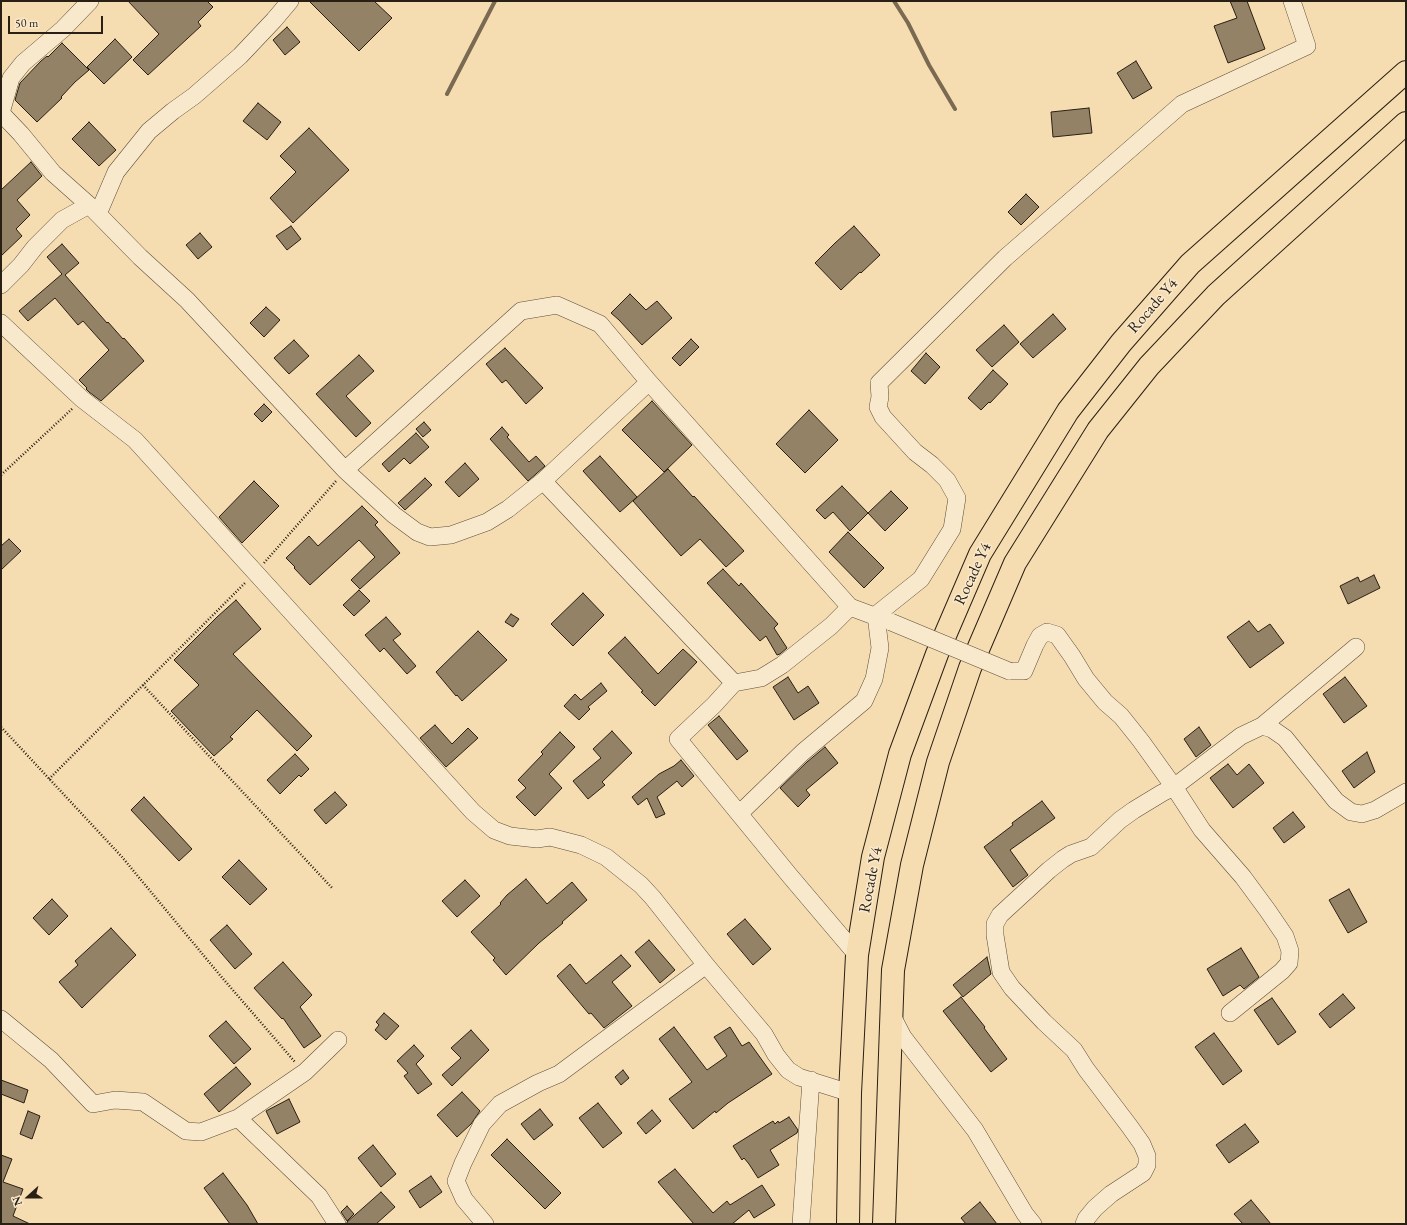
<!DOCTYPE html>
<html>
<head>
<meta charset="utf-8">
<style>
  body { margin:0 }
  #map { position:relative; width:1407px; height:1225px; overflow:hidden; background:#f6ddb1; font-family:"EB Garamond",serif }
  canvas { display:block }
  .frame { position:absolute; inset:0; border:2px solid #291f14; pointer-events:none }
  .north { position:absolute; left:8px; top:1177px; width:40px; height:40px; -webkit-text-stroke:3px #f9e9cc; paint-order:stroke; rotate:249deg; font-size:11px; font-weight:700; line-height:16px; text-align:center; color:#291f14 }
  .north::after { content:''; display:block; margin:auto; width:14px; height:18px; background:#291f14; clip-path:polygon(50% 0,100% 100%,50% 72%,0 100%) }
  .scale { position:absolute; left:8px; top:16px; width:95px; height:18px; box-sizing:border-box; border:2px solid #291f14; border-top:0; padding-left:5px; font-size:12px; line-height:14px; white-space:nowrap; color:#291f14; -webkit-text-stroke:3px #f9e9cc; paint-order:stroke }
</style>
</head>
<body>
<div id="map">
<canvas width="1407" height="1225"></canvas>
<div class="frame"></div>
<div class="north">N</div>
<div class="scale">50 m</div>
</div>
<script>
const context = document.querySelector('canvas').getContext('2d');
context.lineJoin = 'round';
const toPath = rows => new Path2D(rows.map(r => 'M' + r).join(''));
function trace(path, color, width, dash) { context.strokeStyle = color; context.lineWidth = width; context.lineCap = dash ? 'butt' : 'round'; context.setLineDash(dash || []); context.stroke(path); }
function fillPath(path, color) { context.fillStyle = color; context.fill(path, 'evenodd'); }
function label(font, color, halo, rows, align = 'center') {
  context.font = font + ' "EB Garamond",serif'; context.lineWidth = 3; context.setLineDash([]); context.textBaseline = 'middle'; context.strokeStyle = halo; context.fillStyle = color; for (const [text, x, y, turn = 0] of rows) {
    context.save(); context.translate(x, y); context.rotate((+turn || 0) * Math.PI / 180); context.textAlign = isNaN(turn) ? turn : align; if (halo) context.strokeText(text, 0, 0); context.fillText(text, 0, 0); context.restore();
  }
}
trace(toPath([
  [894,1,908,23,929,65,955,109],
  [447,94,495,1]
]), '#7a6a52', 4);
const building = toPath([
  [128,1,207,1,213,7,198,22,201,26,148,75,133,60,159,34,128,1],
  [309,1,374,1,392,18,359,51,309,1],
  [1230,1,1247,1,1265,49,1228,63,1214,26,1237,18,1230,1],
  [287,27,300,42,285,55,273,40,287,27],
  [115,39,132,57,104,84,87,67,115,39],
  [62,43,89,70,75,82,61,97,62,98,37,122,15,100,20,83,41,61,47,56,48,57,62,43],
  [1136,61,1152,88,1133,99,1117,73,1136,61],
  [258,103,281,122,267,140,243,121,258,103],
  [1089,108,1092,133,1053,137,1051,112,1089,108],
  [89,122,116,150,99,166,72,139,89,122],
  [309,128,349,170,293,223,270,198,296,172,280,156,309,128],
  [31,162,42,176,17,200,30,215,16,229,22,236,1,256,1,190,31,162],
  [1026,194,1039,207,1021,225,1008,212,1026,194],
  [291,226,301,239,287,250,276,236,291,226],
  [854,226,880,255,861,273,860,272,841,290,815,263,835,243,854,226],
  [200,233,212,247,198,259,186,245,200,233],
  [62,244,79,263,65,275,107,323,108,322,123,339,124,338,144,361,101,401,89,392,86,389,87,388,79,380,109,350,83,321,78,325,55,298,28,321,19,311,62,274,47,257,62,244],
  [630,294,646,310,657,301,672,318,642,345,619,320,611,313,630,294],
  [266,307,280,320,264,337,250,323,266,307],
  [1053,314,1066,329,1033,358,1020,344,1053,314],
  [1004,325,1019,342,992,367,976,350,1004,325],
  [691,339,699,347,680,366,672,358,691,339],
  [294,340,309,356,289,374,274,358,294,340],
  [505,348,543,388,526,404,506,380,502,383,486,364,505,348],
  [926,353,940,367,925,384,911,371,926,353],
  [359,355,374,371,346,396,371,423,356,437,316,394,359,355],
  [993,370,1008,384,990,403,989,402,981,410,968,398,993,370],
  [652,401,692,445,664,472,622,430,652,401],
  [264,404,272,412,262,422,254,414,264,404],
  [809,410,838,440,805,473,776,444,809,410],
  [424,422,431,430,423,437,416,429,424,422],
  [502,427,509,435,507,437,529,462,536,456,545,466,528,481,490,439,502,427],
  [416,433,429,447,410,464,404,458,389,472,382,464,416,433],
  [600,456,637,497,620,512,583,471,600,456],
  [465,463,479,479,459,497,445,482,465,463],
  [668,469,693,497,694,496,744,551,726,567,700,539,681,556,633,501,668,469],
  [425,478,432,485,405,510,398,503,425,478],
  [254,481,279,506,242,543,219,517,254,481],
  [842,486,868,513,850,531,833,512,825,519,816,510,842,486],
  [891,491,908,508,885,531,868,513,891,491],
  [362,506,378,522,375,525,400,553,360,589,351,580,375,557,359,540,310,585,294,568,295,567,286,558,309,536,318,546,362,506],
  [848,532,884,568,864,588,829,552,848,532],
  [9,539,21,551,1,570,1,546,9,539],
  [723,569,739,586,741,583,778,624,774,628,787,648,780,654,777,655,766,636,760,641,707,583,723,569],
  [1374,575,1380,588,1348,604,1340,586,1358,577,1360,582,1374,575],
  [359,590,370,601,354,616,343,605,359,590],
  [583,593,604,615,573,646,551,624,583,593],
  [236,600,261,629,233,654,312,736,297,751,257,710,230,737,233,739,214,756,171,711,199,685,174,660,217,617,236,600],
  [511,614,519,619,513,627,505,622,511,614],
  [386,617,401,634,393,640,416,666,407,674,384,648,380,652,365,635,386,617],
  [1249,621,1258,632,1270,624,1284,643,1250,668,1227,637,1249,621],
  [478,631,507,660,462,701,457,695,456,696,436,672,478,631],
  [625,637,658,674,683,649,697,662,655,706,641,692,643,691,608,653,625,637],
  [788,677,798,693,808,686,819,703,794,720,773,687,788,677],
  [1345,677,1367,706,1344,723,1323,694,1345,677],
  [601,683,607,691,588,707,590,709,579,720,564,706,575,694,581,700,601,683],
  [719,716,748,751,737,760,708,725,719,716],
  [435,725,452,744,468,728,478,738,446,767,420,738,435,725],
  [1199,727,1211,745,1196,757,1184,739,1199,727],
  [612,731,632,753,602,782,605,785,588,799,573,781,601,758,593,749,612,731],
  [560,732,575,747,549,774,562,788,535,816,516,797,526,788,518,780,543,754,541,752,560,732],
  [825,747,838,763,806,790,810,795,798,807,780,788,807,762,825,747],
  [1367,752,1375,772,1354,788,1342,771,1367,752],
  [295,754,309,769,301,777,299,775,280,794,267,780,295,754],
  [681,760,694,776,682,787,677,781,657,797,665,814,656,818,647,798,638,805,632,797,659,774,674,766,681,760],
  [1228,764,1237,775,1249,764,1264,783,1233,808,1210,778,1228,764],
  [335,792,347,805,326,824,314,810,335,792],
  [144,797,192,849,179,861,131,810,144,797],
  [1042,801,1055,818,1010,850,1028,875,1013,887,984,847,1013,825,1012,823,1042,801],
  [1293,812,1305,827,1284,843,1273,828,1293,812],
  [239,860,267,889,250,905,222,877,239,860],
  [526,879,547,904,572,882,587,900,562,922,563,923,539,943,506,975,493,960,495,958,471,932,501,904,500,903,507,895,526,879],
  [465,880,480,896,457,917,442,901,465,880],
  [1349,889,1367,922,1348,933,1329,900,1349,889],
  [52,899,68,916,49,935,33,918,52,899],
  [745,919,771,949,753,965,727,934,745,919],
  [227,925,252,954,235,969,210,940,227,925],
  [111,928,136,955,82,1008,59,982,78,965,75,961,111,928],
  [649,940,675,970,660,983,635,952,649,940],
  [1241,948,1259,977,1244,989,1240,985,1223,996,1207,969,1241,948],
  [621,955,631,966,612,982,632,1006,604,1028,591,1013,589,1014,557,976,570,964,586,984,621,955],
  [987,957,991,974,963,997,953,985,987,957],
  [283,962,312,995,300,1007,321,1036,304,1048,283,1018,282,1019,254,988,283,962],
  [1343,994,1355,1008,1330,1028,1319,1014,1343,994],
  [961,997,985,1027,984,1028,1007,1059,991,1072,943,1011,961,997],
  [1272,998,1296,1032,1278,1045,1254,1010,1272,998],
  [384,1013,399,1026,386,1040,375,1030,379,1025,376,1022,384,1013],
  [226,1021,251,1049,234,1064,209,1036,226,1021],
  [674,1027,707,1070,727,1056,714,1037,730,1027,742,1046,749,1042,772,1074,728,1103,716,1113,715,1111,693,1129,669,1099,692,1082,659,1039,674,1027],
  [471,1030,489,1050,452,1086,442,1075,461,1058,451,1048,471,1030],
  [1214,1033,1242,1071,1223,1085,1195,1047,1214,1033],
  [414,1045,424,1056,416,1064,432,1084,418,1094,404,1076,408,1073,397,1061,414,1045],
  [236,1067,251,1084,219,1112,204,1094,236,1067],
  [623,1070,629,1078,621,1085,615,1077,623,1070],
  [1,1080,28,1090,24,1103,1,1094,1,1080],
  [462,1092,480,1111,471,1124,457,1137,437,1115,462,1092],
  [289,1099,300,1122,277,1134,266,1111,289,1099],
  [598,1103,622,1133,603,1148,579,1118,598,1103],
  [540,1109,553,1125,534,1140,521,1124,540,1109],
  [652,1110,661,1121,646,1134,637,1123,652,1110],
  [28,1111,40,1116,32,1139,20,1134,28,1111],
  [789,1117,798,1130,797,1133,770,1150,779,1165,758,1178,749,1164,744,1158,742,1160,733,1146,773,1121,775,1124,778,1121,779,1123,789,1117],
  [1245,1124,1259,1142,1229,1163,1216,1145,1245,1124],
  [507,1139,561,1193,545,1209,491,1155,507,1139],
  [373,1145,396,1174,381,1187,358,1158,373,1145],
  [1,1155,12,1159,3,1182,23,1189,13,1216,30,1224,1,1224,1,1155],
  [675,1169,713,1213,727,1201,730,1205,762,1185,775,1205,754,1218,749,1210,732,1224,694,1224,658,1182,675,1169],
  [223,1173,247,1205,258,1224,230,1224,204,1188,223,1173],
  [431,1176,442,1192,420,1208,409,1191,431,1176],
  [381,1192,395,1207,376,1224,347,1224,347,1222,381,1192],
  [1251,1200,1271,1224,1243,1224,1234,1214,1251,1200],
  [980,1202,997,1224,966,1224,961,1218,980,1202],
  [347,1206,354,1214,347,1221,341,1212,347,1206]
]);
fillPath(building, '#948266');
trace(building, '#291f14', 1);
const minor = toPath([
  [1,113,21,134,53,173,89,205,140,257,187,300,345,470,394,515,417,532,430,537,451,535,487,522,508,509,543,481,649,382,850,607],
  [1,113,11,78,23,63,63,29,90,1],
  [98,214,116,172,149,131,173,111,194,96,240,56,274,20,290,1],
  [1,285,21,265,35,247,62,220,89,205],
  [1,323,82,399,135,440,473,812,494,830,510,836,537,839,550,837,581,845,606,857,641,885,653,898,706,965,764,1034,776,1055,788,1070,799,1077,850,1093],
  [345,470,521,311,557,305,600,324,649,382],
  [543,481,734,683],
  [1009,671,1024,671,1035,645,1040,636,1047,632,1057,635,1072,656,1086,679,1105,702,1121,716,1141,741,1174,787,1202,830,1243,877,1268,911,1285,936,1290,951,1289,963,1282,971,1230,1013],
  [1262,726,1356,647],
  [740,813,803,752,864,701,874,679,880,648,876,615,921,579,952,529,957,498,947,480,932,465,915,452,883,417,878,407,880,397,879,383,1005,258,1182,104,1307,46,1292,1],
  [857,955,790,876,678,739,714,705,734,683,761,678,782,665,831,626,850,607,885,620],
  [891,1014,903,1037,975,1130,1025,1214,1033,1224],
  [1,1019,51,1060,93,1104,115,1100,143,1102,186,1131,201,1132,238,1118,305,1072,338,1040],
  [238,1118,319,1196,337,1224],
  [485,1224,464,1199,456,1181,463,1163,482,1124,500,1104,538,1083,559,1074,706,965],
  [801,1224,811,1080],
  [1084,1224,1086,1219,1095,1208,1111,1194,1143,1173,1147,1165,1147,1156,1142,1144,1130,1127,1086,1069,1074,1050,1044,1022,1012,988,1001,972,995,935,995,924,1000,915,1049,870,1063,859,1071,854,1091,847,1120,820,1134,810,1162,793,1174,787,1241,736,1262,726,1272,729,1285,738,1336,801,1351,812,1362,814,1375,810,1406,792]
]);
const highway = toPath([
  [848,1224,850,1093,857,955,873,857,900,754,937,654,980,554,1068,411,1121,343,1190,264,1406,72],
  [884,1224,893,970,912,865,938,762,970,668,1015,563,1098,430,1149,366,1216,295,1406,123]
]);
trace(minor, '#5c4e3b', 18);
trace(highway, '#291f14', 24);
trace(toPath([
  [1,475,73,408],
  [264,563,336,481],
  [143,685,333,889],
  [1,727,122,857,219,974,295,1062],
  [49,779,245,583]
]), '#291f14', 2.5, [1, 2]);
trace(minor, '#f9e9cc', 17);
trace(highway, '#f6ddb1', 22);
const minorBridge = toPath([
  [891,622,1009,671]
]);
trace(minorBridge, '#5c4e3b', 18, []);
trace(minorBridge, '#f9e9cc', 17);
label('16px', '#291f14', '#f9e9cc', [
  ["Rocade Y4",1153,306,-49],
  ["Rocade Y4",973,574,-65],
  ["Rocade Y4",871,880,-79]
]);
</script>
</body>
</html>
